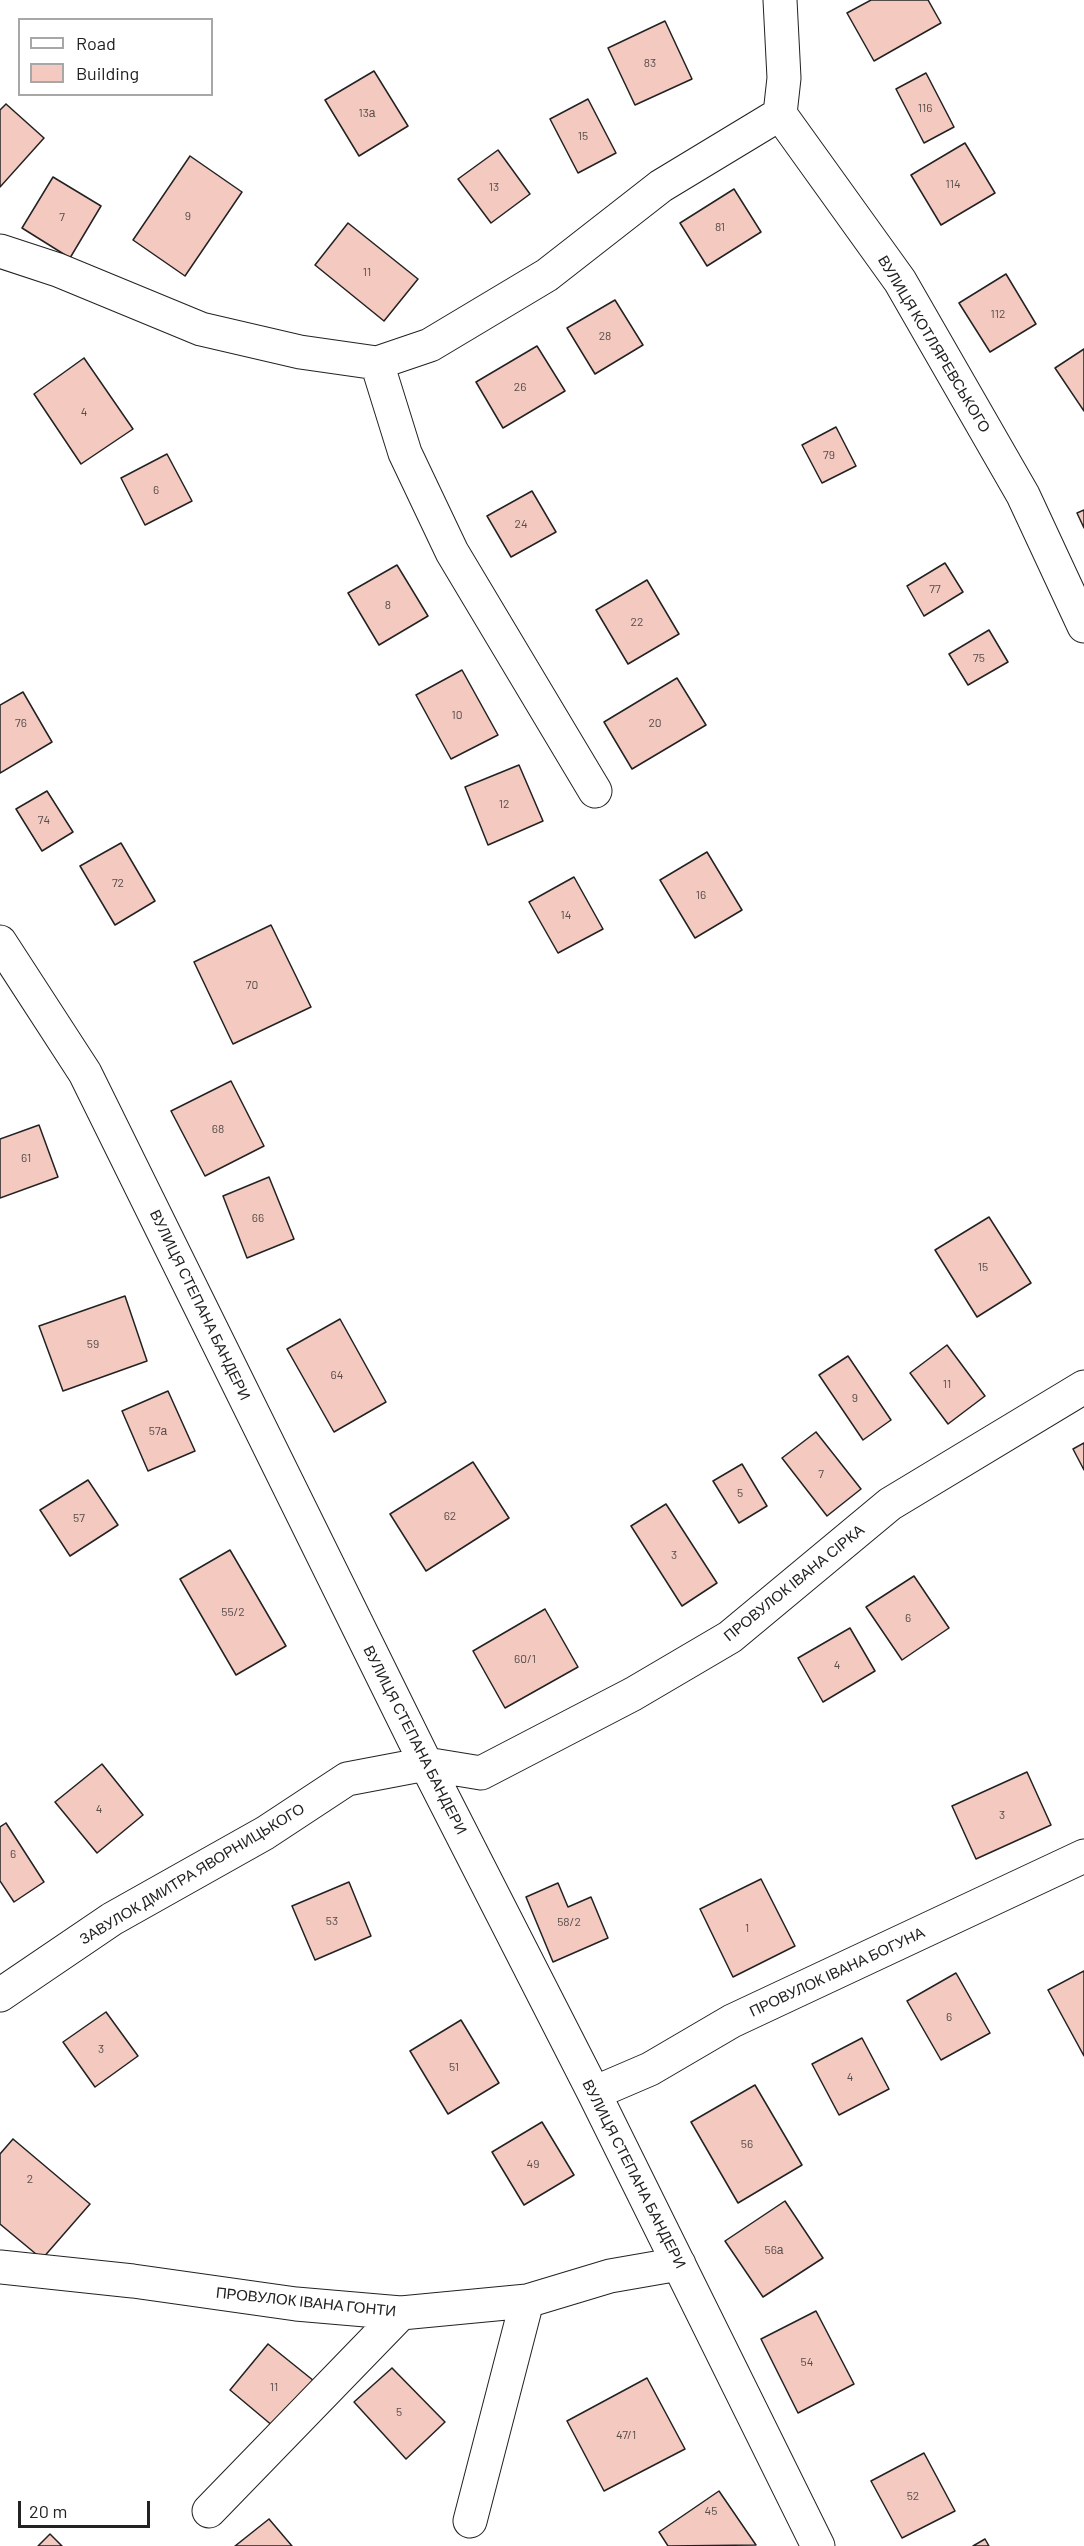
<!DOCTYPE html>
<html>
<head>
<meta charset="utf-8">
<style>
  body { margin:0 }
  #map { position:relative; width:1084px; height:2546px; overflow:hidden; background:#fff; font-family:Barlow,sans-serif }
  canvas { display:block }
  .legend { position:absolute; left:18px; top:18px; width:195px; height:78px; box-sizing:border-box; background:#fff; border:2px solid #a7a7a7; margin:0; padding:8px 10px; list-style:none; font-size:18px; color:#222 }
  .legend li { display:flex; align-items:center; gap:12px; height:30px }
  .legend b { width:30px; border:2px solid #a7a7a7 }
  .scale { position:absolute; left:18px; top:2501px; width:132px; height:27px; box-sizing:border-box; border:3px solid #222; border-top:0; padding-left:8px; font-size:18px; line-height:21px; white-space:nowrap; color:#222; -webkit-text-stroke:4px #fff; paint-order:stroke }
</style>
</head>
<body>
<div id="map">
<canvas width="1084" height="2546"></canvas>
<ul class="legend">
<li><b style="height:8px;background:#fff"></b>Road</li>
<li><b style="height:16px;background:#f3c9c0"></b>Building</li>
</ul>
<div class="scale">20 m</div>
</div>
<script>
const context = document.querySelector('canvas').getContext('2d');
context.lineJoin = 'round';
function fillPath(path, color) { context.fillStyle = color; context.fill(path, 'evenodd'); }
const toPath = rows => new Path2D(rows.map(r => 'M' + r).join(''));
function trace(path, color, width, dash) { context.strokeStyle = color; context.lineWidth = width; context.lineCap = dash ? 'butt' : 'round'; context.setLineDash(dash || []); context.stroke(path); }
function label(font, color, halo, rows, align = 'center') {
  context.font = font + ' Barlow,sans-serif'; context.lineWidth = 4.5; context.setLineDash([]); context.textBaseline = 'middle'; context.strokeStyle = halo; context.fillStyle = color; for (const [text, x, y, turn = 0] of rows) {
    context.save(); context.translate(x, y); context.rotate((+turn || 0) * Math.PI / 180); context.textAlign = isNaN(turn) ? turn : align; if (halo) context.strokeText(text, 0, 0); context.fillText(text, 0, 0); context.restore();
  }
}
const building = toPath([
  [871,0,928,0,941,23,874,61,847,13,871,0],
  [665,21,692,79,635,105,608,48,665,21],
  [374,71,408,126,359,156,325,100,374,71],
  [926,73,954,127,924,143,896,89,926,73],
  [588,99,616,153,578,173,550,119,588,99],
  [6,104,44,138,0,187,0,110,6,104],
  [965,143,995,193,941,225,911,175,965,143],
  [498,150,530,194,491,223,458,179,498,150],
  [190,156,242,192,185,276,133,240,190,156],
  [53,177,101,206,70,258,22,228,53,177],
  [734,189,761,232,707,266,680,223,734,189],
  [348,223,418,279,384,321,315,265,348,223],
  [1006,274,1036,324,990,352,959,303,1006,274],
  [615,300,643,345,595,374,567,328,615,300],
  [537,346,565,391,503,428,476,382,537,346],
  [1084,349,1084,411,1055,368,1084,349],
  [84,358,133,429,81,464,34,394,84,358],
  [836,427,856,466,822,483,802,445,836,427],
  [167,454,192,501,145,525,121,478,167,454],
  [532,491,556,532,511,557,487,516,532,491],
  [1084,510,1084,528,1077,513,1084,510],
  [945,563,963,592,924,616,907,586,945,563],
  [397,565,428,616,379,645,348,593,397,565],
  [647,580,679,634,628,664,596,610,647,580],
  [989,630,1008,662,968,685,949,654,989,630],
  [462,670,498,735,451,759,416,695,462,670],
  [677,678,706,725,632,769,604,722,677,678],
  [23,692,52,742,0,773,0,705,23,692],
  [519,765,543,821,488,845,465,787,519,765],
  [47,791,73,832,42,851,16,809,47,791],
  [121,843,155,901,115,925,80,866,121,843],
  [707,852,742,910,695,938,660,880,707,852],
  [574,877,603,929,558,953,529,902,574,877],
  [271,925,311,1007,233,1044,194,962,271,925],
  [231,1081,264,1146,205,1176,171,1111,231,1081],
  [39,1125,58,1177,0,1198,0,1139,39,1125],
  [269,1177,294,1239,247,1258,223,1196,269,1177],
  [989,1217,1031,1283,977,1317,935,1250,989,1217],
  [125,1296,147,1361,63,1391,39,1326,125,1296],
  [340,1319,386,1402,334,1432,287,1349,340,1319],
  [947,1345,985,1396,948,1424,910,1373,947,1345],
  [848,1356,891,1420,863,1440,819,1375,848,1356],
  [168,1391,195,1451,148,1471,122,1411,168,1391],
  [816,1432,861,1489,827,1516,782,1458,816,1432],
  [1084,1443,1084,1470,1073,1449,1084,1443],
  [473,1462,509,1518,426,1571,390,1514,473,1462],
  [742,1464,767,1506,739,1523,713,1481,742,1464],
  [88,1480,118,1525,70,1556,40,1510,88,1480],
  [666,1504,717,1583,682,1606,631,1526,666,1504],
  [230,1550,286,1646,236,1675,180,1579,230,1550],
  [914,1576,949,1628,902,1660,866,1607,914,1576],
  [545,1609,578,1667,505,1708,473,1651,545,1609],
  [850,1628,875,1671,823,1702,798,1658,850,1628],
  [102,1764,143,1815,97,1853,55,1802,102,1764],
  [1027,1772,1051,1825,976,1859,952,1806,1027,1772],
  [6,1823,44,1882,14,1902,0,1881,0,1827,6,1823],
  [761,1879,795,1946,733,1977,700,1909,761,1879],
  [349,1882,371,1936,315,1960,292,1906,349,1882],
  [558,1883,568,1907,591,1897,608,1938,553,1962,526,1897,558,1883],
  [1084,1971,1084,2056,1048,1990,1084,1971],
  [956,1973,990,2033,941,2060,907,2001,956,1973],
  [106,2012,138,2056,95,2087,63,2042,106,2012],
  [461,2020,499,2083,448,2114,410,2051,461,2020],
  [862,2038,889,2089,839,2115,812,2064,862,2038],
  [755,2085,802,2165,738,2203,691,2122,755,2085],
  [542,2122,574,2175,524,2205,492,2152,542,2122],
  [13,2139,90,2204,42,2259,0,2224,0,2154,13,2139],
  [785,2201,823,2258,763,2297,725,2241,785,2201],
  [816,2311,854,2384,798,2413,761,2339,816,2311],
  [268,2344,319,2385,280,2432,230,2390,268,2344],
  [392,2368,445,2422,406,2459,354,2402,392,2368],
  [647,2378,685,2449,604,2491,567,2421,647,2378],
  [924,2453,955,2511,902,2538,871,2481,924,2453],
  [719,2491,756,2545,668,2546,659,2532,719,2491],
  [269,2519,292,2546,235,2546,269,2519],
  [50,2534,62,2546,38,2546,50,2534],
  [985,2539,989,2546,973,2546,985,2539]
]);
fillPath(building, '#f3c9c0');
trace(building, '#222', 1.5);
const minor = toPath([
  [780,0,784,78,780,114,900,281,1023,495,1084,626],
  [0,251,58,270,201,329,300,352,377,363,430,345,547,275,661,186,780,114],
  [377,363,405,453,452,552,595,791],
  [0,942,85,1073,426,1764,594,2093,818,2546],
  [0,1995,112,1919,265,1833,347,1779,426,1764,481,1773,633,1694,730,1637,890,1504,1084,1387],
  [594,2093,650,2069,732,2021,1084,1856],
  [0,2267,133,2281,296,2304,401,2313,527,2301,610,2276,679,2264],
  [209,2511,401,2313],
  [470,2521,527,2301]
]);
trace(minor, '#222', 35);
trace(minor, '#fff', 33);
label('12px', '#564c4a', null, [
  ["83",650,63],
  ["116",925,108],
  ["13а",367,113],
  ["15",583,136],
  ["114",953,184],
  ["13",494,187],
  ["9",188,216],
  ["7",62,217],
  ["81",720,227],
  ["11",367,272],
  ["112",998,314],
  ["28",605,336],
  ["26",520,387],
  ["4",84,412],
  ["79",829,455],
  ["6",156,490],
  ["24",521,524],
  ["77",935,589],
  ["8",388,605],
  ["22",637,622],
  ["75",979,658],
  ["10",457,715],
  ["76",21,723],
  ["20",655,723],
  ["12",504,804],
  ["74",44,820],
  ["72",118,883],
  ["16",701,895],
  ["14",566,915],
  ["70",252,985],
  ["68",218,1129],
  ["61",26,1158],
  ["66",258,1218],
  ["15",983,1267],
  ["59",93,1344],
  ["64",337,1375],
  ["11",947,1384],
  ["9",855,1398],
  ["57а",158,1431],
  ["7",821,1474],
  ["5",740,1493],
  ["62",450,1516],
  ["57",79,1518],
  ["3",674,1555],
  ["55/2",233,1612],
  ["6",908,1618],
  ["60/1",525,1659],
  ["4",837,1665],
  ["4",99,1809],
  ["3",1002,1815],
  ["6",13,1854],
  ["53",332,1921],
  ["58/2",569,1922],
  ["1",747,1928],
  ["6",949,2017],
  ["3",101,2049],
  ["51",454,2067],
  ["4",850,2077],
  ["56",747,2144],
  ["49",533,2164],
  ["2",30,2179],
  ["56а",774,2250],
  ["54",807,2362],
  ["11",274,2387],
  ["5",399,2412],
  ["47/1",626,2435],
  ["52",913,2496],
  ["45",711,2511]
]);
label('15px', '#222', '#fff', [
  ["ВУЛИЦЯ КОТЛЯРЕВСЬКОГО",934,344,59],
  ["ВУЛИЦЯ СТЕПАНА БАНДЕРИ",200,1305,64],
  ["ПРОВУЛОК ІВАНА СІРКА",794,1583,-39],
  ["ВУЛИЦЯ СТЕПАНА БАНДЕРИ",415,1740,63],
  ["ЗАВУЛОК ДМИТРА ЯВОРНИЦЬКОГО",192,1874,-31],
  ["ПРОВУЛОК ІВАНА БОГУНА",837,1972,-25],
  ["ВУЛИЦЯ СТЕПАНА БАНДЕРИ",634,2174,63],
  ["ПРОВУЛОК ІВАНА ГОНТИ",306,2302,6]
]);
</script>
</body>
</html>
